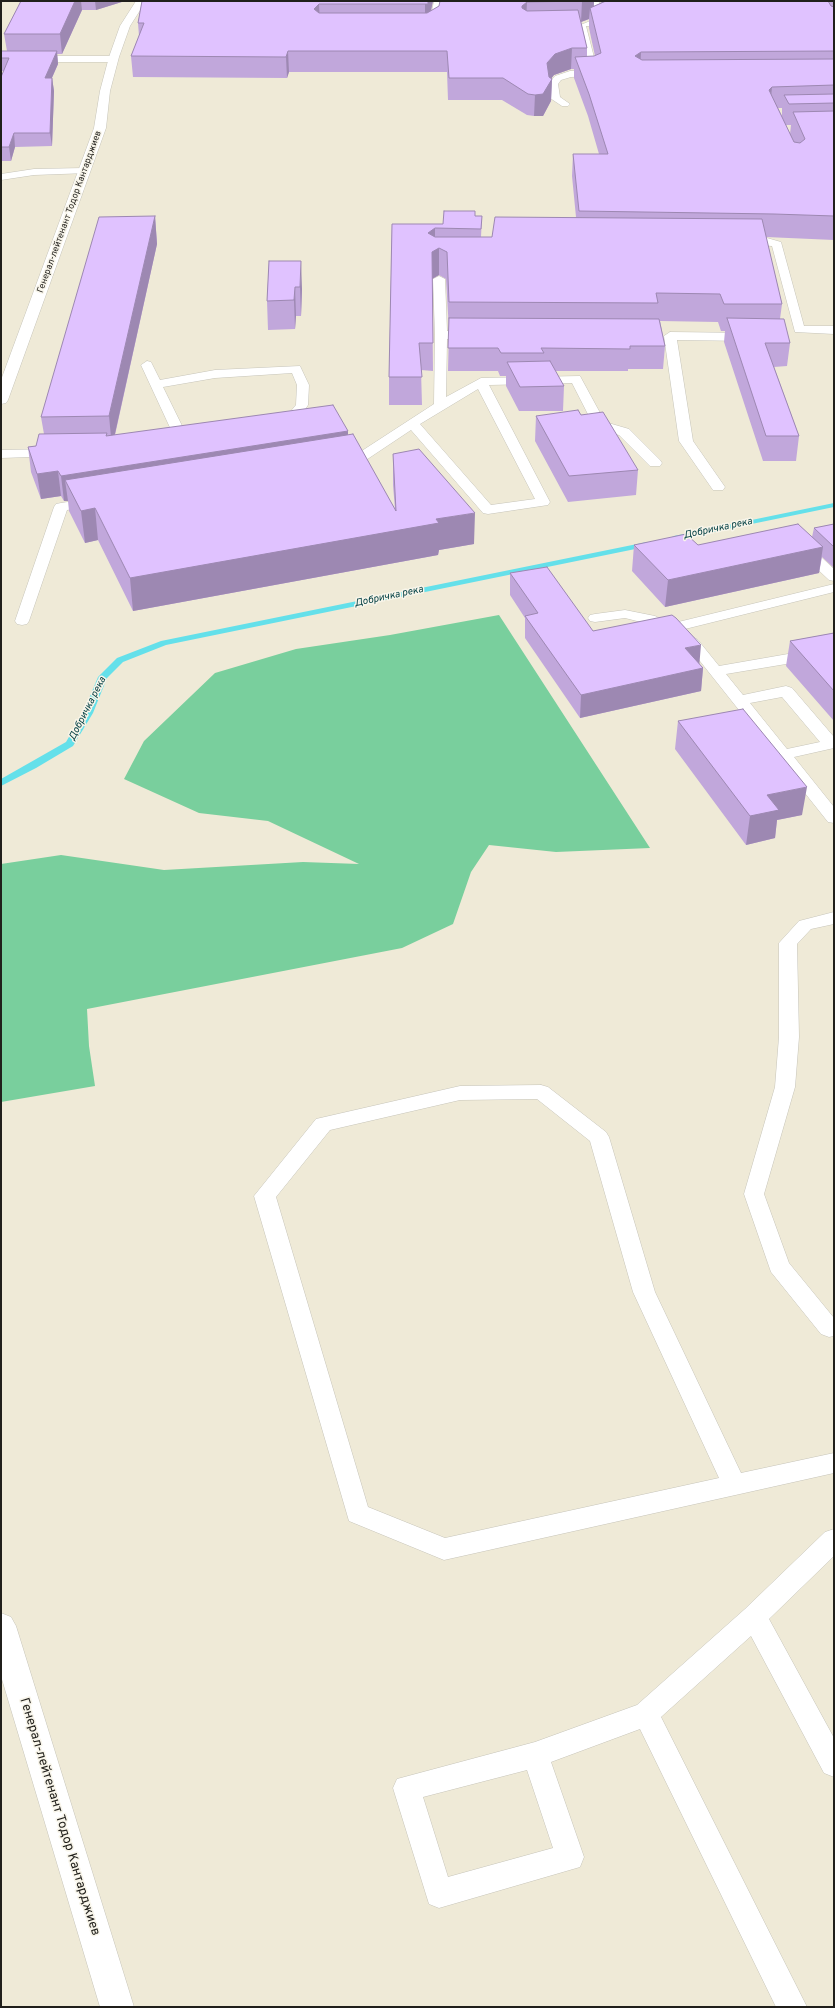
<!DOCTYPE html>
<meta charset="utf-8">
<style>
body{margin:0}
#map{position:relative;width:835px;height:2008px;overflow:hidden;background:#f8f5ea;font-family:Overpass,sans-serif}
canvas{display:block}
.frame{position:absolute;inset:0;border:2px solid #201f1b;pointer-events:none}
</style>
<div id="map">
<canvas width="835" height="2008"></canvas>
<div class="frame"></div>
</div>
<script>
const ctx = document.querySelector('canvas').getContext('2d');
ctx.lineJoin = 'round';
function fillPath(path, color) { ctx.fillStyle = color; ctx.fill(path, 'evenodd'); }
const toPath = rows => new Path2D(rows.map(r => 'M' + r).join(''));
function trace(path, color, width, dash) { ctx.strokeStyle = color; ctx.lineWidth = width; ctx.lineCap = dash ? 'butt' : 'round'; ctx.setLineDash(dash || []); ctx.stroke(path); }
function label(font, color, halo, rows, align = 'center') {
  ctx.font = font + ' Overpass,sans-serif'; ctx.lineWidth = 3; ctx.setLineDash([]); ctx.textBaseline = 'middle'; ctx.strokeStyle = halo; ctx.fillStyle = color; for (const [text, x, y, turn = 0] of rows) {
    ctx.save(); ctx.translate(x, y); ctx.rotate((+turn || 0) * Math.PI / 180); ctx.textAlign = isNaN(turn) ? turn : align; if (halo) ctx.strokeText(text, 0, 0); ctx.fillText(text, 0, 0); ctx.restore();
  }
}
fillPath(toPath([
 [1,1,834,1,834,2007,1,2007]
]), '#efead7');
fillPath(toPath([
 [499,615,650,848,556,852,489,845,471,872,453,924,402,948,87,1009,89,1046,95,1086,1,1102,1,864,61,855,164,870,303,862,359,864,268,821,199,813,124,779,144,741,215,673,296,649,390,635]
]), '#79cf9d');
fillPath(toPath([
 [834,503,834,507,674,540,670,538,674,536,834,503],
 [647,542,650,542,650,546,166,645,123,662,107,678,93,713,73,746,36,768,1,786,1,779,66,742,83,713,98,677,117,658,161,641,647,542]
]), '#64e0ea');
const service = toPath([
 [434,1,442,1,437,26,430,31,424,31,424,27,429,25,434,1],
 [591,1,599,1,604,20,592,26,586,26,598,73,593,76,571,77,561,80,558,84,560,97,570,104,568,106,562,106,550,98,548,84,555,76,570,71,588,70,578,26,595,19,591,1],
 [1,56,113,56,118,59,113,62,1,62,1,56],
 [84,168,89,171,88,173,34,175,1,180,1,174,34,169,84,168],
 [742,238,767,238,781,242,804,326,834,326,834,334,795,332,772,246,738,243,737,241,742,238],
 [439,276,445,279,447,331,457,332,459,335,457,338,447,339,446,397,481,378,580,376,605,422,629,429,660,460,662,463,660,466,650,466,619,435,595,428,572,383,489,385,550,502,548,505,488,514,483,513,411,430,363,462,341,466,336,465,334,462,336,459,354,456,434,404,435,335,433,279,439,276],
 [478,389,535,499,491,505,420,424,478,389],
 [670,332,749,333,755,337,749,341,677,340,693,441,725,487,723,490,713,490,679,441,664,336,670,332],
 [147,361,151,362,160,380,215,370,300,366,309,385,308,405,296,423,277,429,271,425,272,422,286,417,296,405,297,385,292,373,215,378,163,387,191,444,189,447,179,447,141,365,147,361],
 [54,449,59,450,61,453,59,456,1,458,1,450,54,449],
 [93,498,98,499,100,502,98,505,67,510,29,621,27,624,22,625,17,624,15,621,54,507,56,504,61,503,93,498],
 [802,543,807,544,834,569,834,581,829,580,797,550,795,547,797,544,802,543],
 [834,584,834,592,681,630,698,640,719,666,834,646,834,656,726,674,743,695,786,686,792,688,834,737,834,748,794,757,834,807,834,823,828,822,688,646,645,623,625,618,595,622,590,621,588,618,590,615,595,614,625,610,655,616,670,624,834,584],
 [782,697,820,742,787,749,750,703,782,697],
 [834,912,834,924,811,929,797,944,799,1037,795,1087,764,1194,789,1263,834,1318,834,1336,829,1337,821,1334,771,1272,744,1194,775,1087,779,1037,779,943,799,921,834,912],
 [541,1085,548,1087,606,1132,609,1137,655,1292,741,1473,834,1453,834,1473,444,1560,349,1521,254,1196,316,1119,460,1086,541,1085],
 [537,1099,590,1141,633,1292,719,1478,445,1538,368,1507,276,1197,330,1130,460,1100,537,1099],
 [834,1529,834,1556,769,1619,834,1738,834,1777,824,1773,751,1636,661,1717,807,2007,776,2007,640,1729,551,1762,584,1857,580,1867,439,1908,429,1904,393,1788,397,1779,535,1742,637,1705,745,1609,825,1532,834,1529],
 [527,1770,553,1848,448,1877,423,1797,527,1770]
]);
const minor = toPath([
 [136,1,146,1,130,26,119,57,110,91,106,128,8,400,6,403,1,404,1,380,94,128,100,91,109,57,120,26,136,1],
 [1,1613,11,1617,16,1626,134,2007,100,2007,1,1676,1,1613]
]);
trace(service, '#c7c5ba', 1);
trace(minor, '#c7c5ba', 1);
fillPath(service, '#fff');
fillPath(minor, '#fff');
fillPath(toPath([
 [21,1,125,1,96,10,82,10,62,54,57,54,58,64,52,78,54,91,52,146,15,147,11,161,1,161,1,77,4,71,1,71,1,51,7,51,4,34],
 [142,1,433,1,431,11,439,6,440,1,594,1,594,6,601,3,600,1,828,1,829,2,829,1,834,1,834,240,766,237,782,304,780,319,790,343,787,366,774,367,799,436,796,461,763,461,724,342,725,331,721,331,718,322,660,321,665,346,663,369,628,369,628,371,555,371,564,386,563,411,519,411,506,386,506,376,500,376,498,371,448,371,449,330,446,279,439,275,432,279,433,371,421,370,422,405,389,405,389,377,392,224,443,224,475,216,482,216,481,237,492,237,576,217,572,176,573,154,599,154,588,116,574,78,574,69,571,69,554,75,551,78,552,79,551,101,543,116,534,116,527,115,502,100,448,100,447,72,289,72,287,78,133,77,131,56,139,36,138,23],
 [589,19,589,28,595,56,587,57,587,48,581,22],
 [778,108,782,108,782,116],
 [786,125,791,125,790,134],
 [155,216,157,244,115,435,348,431,348,435,395,509,393,485,393,454,474,544,439,550,438,555,133,611,98,540,85,543,69,511,68,501,64,501,61,496,41,499,31,472,28,447,36,446,44,434,41,417],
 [269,261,302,289,301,316,296,316,295,329,268,330,267,301],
 [581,415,638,470,636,495,568,502,535,441,536,416],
 [834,524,834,568,822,557,819,573,665,607,632,571,634,545,698,545,812,537,814,528],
 [510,573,593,631,699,664,703,668,701,691,580,718,525,638,525,618,510,595],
 [834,633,834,721,786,666,790,641],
 [678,721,802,815,777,820,775,838,746,845,675,749]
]), '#c1a7db');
fillPath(toPath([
 [75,1,81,1,82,10,62,54,60,34],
 [95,1,125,1,96,10],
 [428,1,433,1,428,24,425,24,425,4],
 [582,1,594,1,593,18,590,8,589,19,581,22],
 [527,2,526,22,521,26,522,6],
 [319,4,320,24,314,9],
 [572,48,571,69,554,75,547,84,547,63,555,54],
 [57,51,58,64,46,91,45,78],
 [288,51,289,72,287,78,286,57],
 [641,52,640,72,635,56],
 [52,78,54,91,52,146,50,133],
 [552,79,551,101,543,116,534,116,535,95],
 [772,87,770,108,769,90],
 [14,133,15,147,11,161,9,147],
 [155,216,157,244,112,447,109,416],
 [435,228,435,250,439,248,439,275,432,279,428,233],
 [301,261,302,289,301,316,300,287],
 [295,287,296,316,295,329,294,300],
 [348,431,348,455,65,480,68,501,64,501,61,476],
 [58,471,61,496,41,499,37,474],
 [95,508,98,540,85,543,81,511],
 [475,513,474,544,439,550,438,555,133,611,130,578,436,519],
 [823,547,819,573,665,607,668,580],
 [701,645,699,668,685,648],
 [703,668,701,691,580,718,581,695],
 [807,787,802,815,777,820,775,838,746,845,750,816,767,795]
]), '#9d88b2');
const building = toPath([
 [21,1,75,1,60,34,4,34,21,1],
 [142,1,428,1,428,4,319,4,314,9,319,13,427,13,439,6,440,1,583,1,527,2,522,6,522,8,527,11,578,10,587,48,572,48,555,54,547,63,549,77,552,79,543,94,535,95,528,94,503,78,449,78,447,51,288,51,286,57,131,56,144,23,138,23,142,1],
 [606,1,828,1,831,6,834,7,834,51,641,52,635,56,642,60,834,59,834,85,772,87,769,90,794,142,800,143,805,139,793,112,834,111,834,216,774,214,579,211,573,154,608,154,589,94,575,57,594,56,601,53,590,8,606,1],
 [1,51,57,51,45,78,52,78,50,133,14,133,9,147,1,147,1,77,9,58,1,58,1,51],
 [834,94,834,103,789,104,784,95,834,94],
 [444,211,475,211,475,216,482,216,481,229,435,228,428,233,435,237,492,237,495,217,762,219,782,304,724,304,720,294,656,293,658,303,449,302,447,252,439,248,432,252,433,343,419,343,422,377,389,377,392,224,443,224,444,211],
 [155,216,109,416,41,417,99,217,155,216],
 [269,261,301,261,300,287,295,287,294,300,267,301,269,261],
 [449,318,659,319,665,346,630,346,630,349,541,348,544,353,501,353,498,348,448,348,449,318],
 [727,318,784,319,790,343,765,343,799,436,766,436,727,318],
 [550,361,564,386,520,387,507,362,550,361],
 [333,405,348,431,61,476,58,471,37,474,28,447,36,446,39,434,107,433,106,436,333,405],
 [578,410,581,415,603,412,638,470,569,476,536,416,578,410],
 [353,434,396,511,393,454,419,449,475,513,436,519,439,523,130,578,95,508,81,511,65,480,353,434],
 [798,524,823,547,668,580,634,545,686,534,698,545,798,524],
 [834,524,834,547,814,528,834,524],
 [547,567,593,631,672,615,676,618,701,645,685,648,703,668,581,695,525,616,538,613,510,573,547,567],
 [834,633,834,691,790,641,834,633],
 [743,709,807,787,767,795,779,810,750,816,678,721,743,709]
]);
fillPath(building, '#e0c2ff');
trace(building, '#9d88b2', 1);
label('9px', '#201f1b', '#f8f5ea', [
 ["Генерал-лейтенант Тодор Кантарджиев",70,212,-70]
]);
label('italic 10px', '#034044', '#f8f5ea', [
 ["Добричка река",718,529,-12],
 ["Добричка река",389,597,-12],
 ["Добричка река",88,709,-63]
]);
label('13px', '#201f1b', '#f8f5ea', [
 ["Генерал-лейтенант Тодор Кантарджиев",59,1817,73]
]);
</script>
